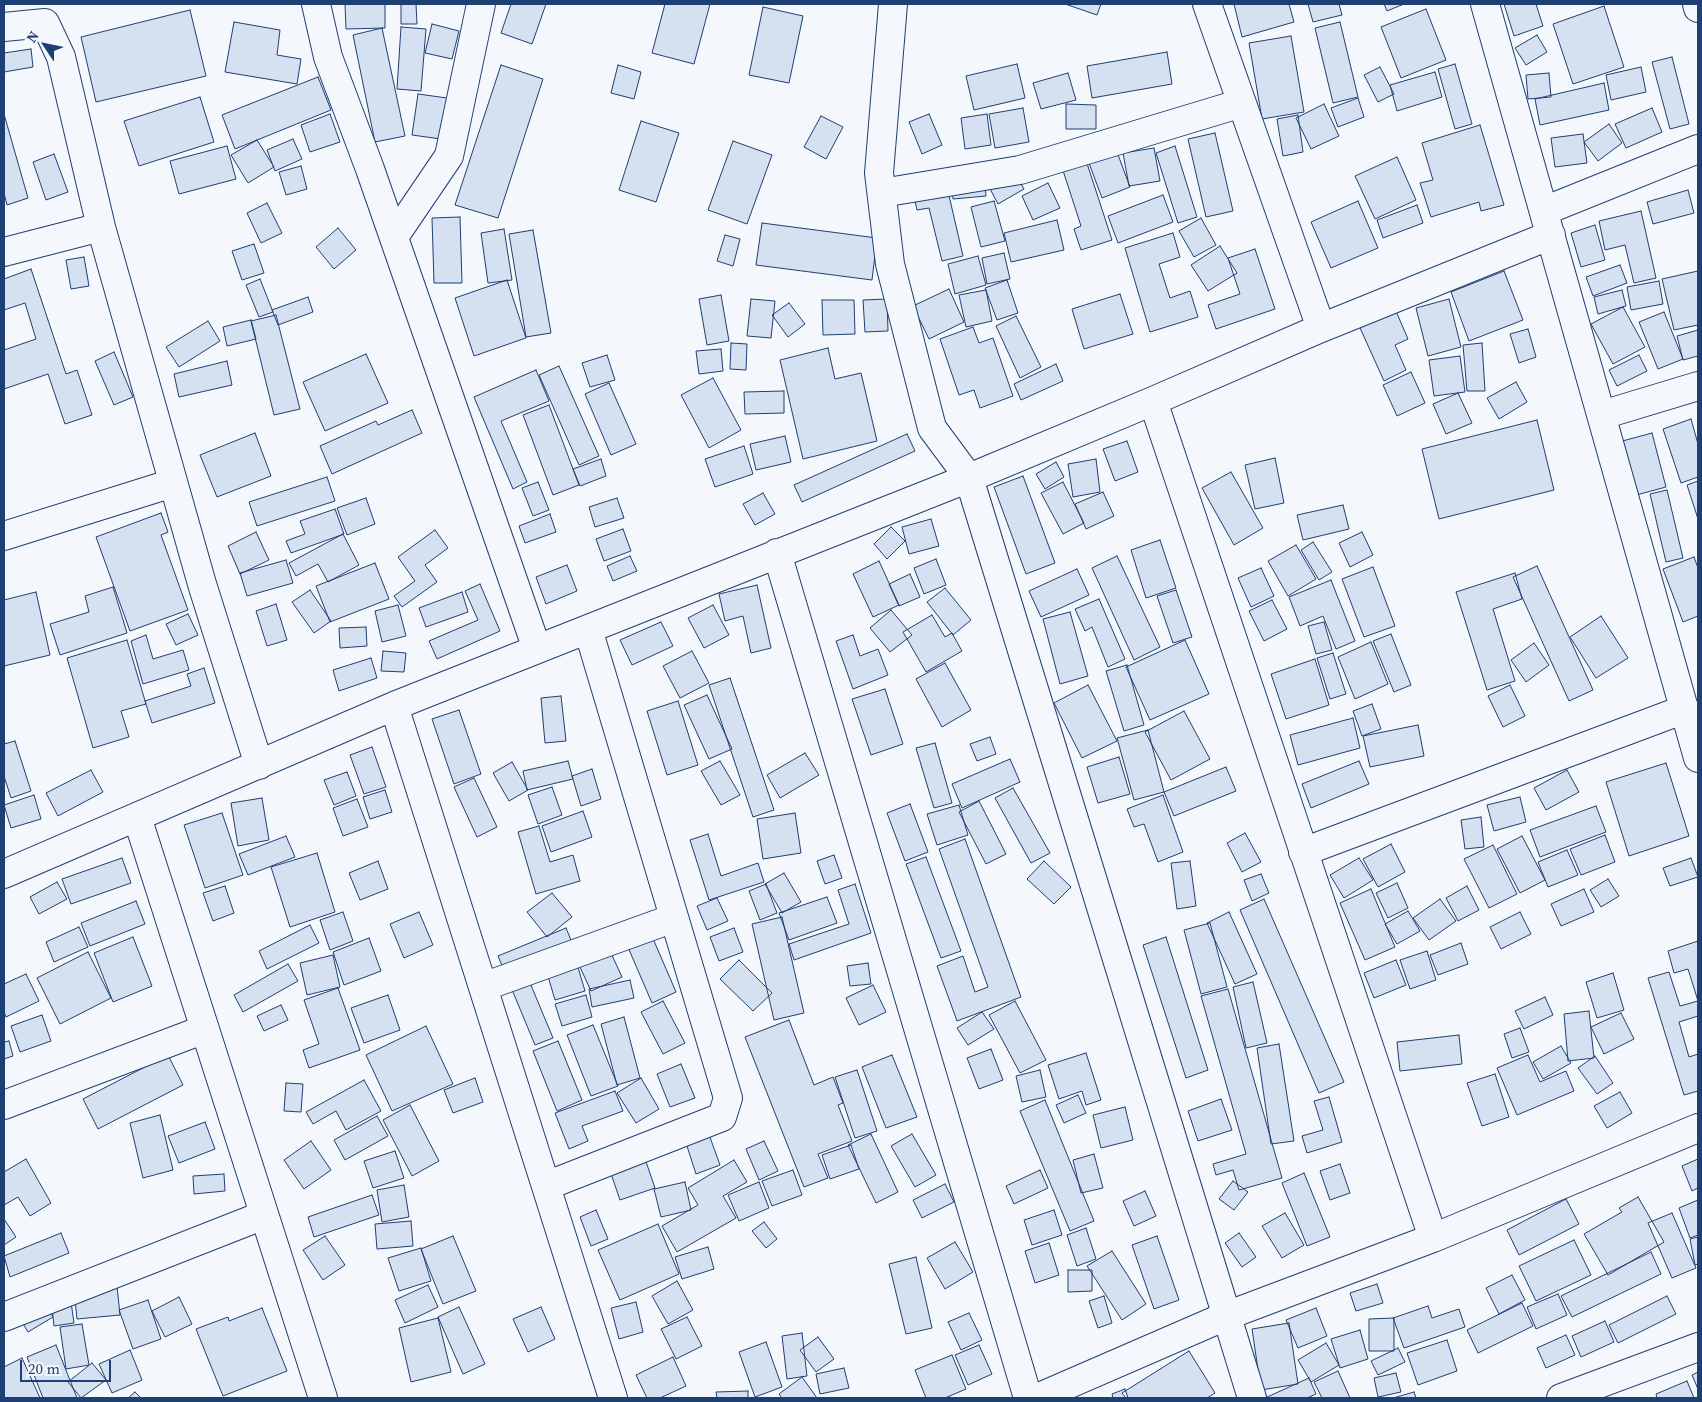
<!DOCTYPE html>
<style>
body{margin:0}
#map{position:relative;width:1702px;height:1402px;overflow:hidden;background:#f4f7fb;font-family:"Source Serif 4",serif}
canvas{display:block}
.frame{position:absolute;inset:0;border:5px solid #1d3f73;pointer-events:none}
.north{position:absolute;left:20px;top:20px;width:50px;height:50px;-webkit-text-stroke:4px #f4f7fb;paint-order:stroke;rotate:304deg;font-size:14px;font-weight:700;line-height:20px;text-align:center;color:#1d3f73}
.north::after{content:'';display:block;margin:auto;width:18px;height:22px;background:#1d3f73;clip-path:polygon(50% 0,100% 100%,50% 72%,0 100%)}
.scale{position:absolute;left:20px;top:1360px;width:91px;height:22px;box-sizing:border-box;border:2px solid #1d3f73;border-top:0;padding-left:6px;font-size:15px;line-height:18px;white-space:nowrap;color:#1d3f73;-webkit-text-stroke:4px #f4f7fb;paint-order:stroke}
</style>
<div id="map">
<canvas width="1702" height="1402"></canvas>
<div class="frame"></div>
<div class="north">N</div>
<div class="scale">20 m</div>
</div>
<script>
const ctx = document.querySelector('canvas').getContext('2d');
ctx.lineJoin = 'round';
function fillPath(path, color) { ctx.fillStyle = color; ctx.fill(path, 'evenodd'); }
const toPath = rows => new Path2D(rows.map(r => 'M' + r).join(''));
function trace(path, color, width, dash) { ctx.strokeStyle = color; ctx.lineWidth = width; ctx.lineCap = dash ? 'butt' : 'round'; ctx.setLineDash(dash || []); ctx.stroke(path); }
const building = toPath([
 [345,4,385,4,385,28,346,29,345,4],
 [401,4,416,4,417,24,401,24,401,4],
 [511,4,546,4,532,44,501,33,511,4],
 [665,4,710,4,694,64,652,53,665,4],
 [1065,4,1101,4,1097,15,1065,4],
 [1234,4,1289,4,1294,22,1242,37,1234,4],
 [1308,4,1339,4,1342,15,1313,22,1308,4],
 [1384,4,1404,4,1387,11,1384,4],
 [1504,4,1536,4,1543,26,1514,36,1504,4],
 [1604,6,1624,67,1573,84,1553,24,1604,6],
 [763,7,803,16,789,83,749,75,763,7],
 [1426,9,1446,60,1401,78,1381,27,1426,9],
 [190,10,206,76,96,102,81,37,190,10],
 [234,22,280,30,277,55,301,59,297,84,225,72,234,22],
 [1340,22,1358,97,1333,103,1315,28,1340,22],
 [432,24,459,31,452,59,425,53,432,24],
 [401,27,426,29,421,91,397,89,401,27],
 [382,28,405,136,375,142,353,35,382,28],
 [1537,35,1547,52,1526,65,1515,48,1537,35],
 [1291,36,1304,112,1262,119,1249,43,1291,36],
 [31,49,33,67,4,72,4,53,31,49],
 [1167,52,1172,84,1092,98,1087,66,1167,52],
 [1672,57,1689,124,1670,129,1652,62,1672,57],
 [1017,64,1025,98,974,110,966,76,1017,64],
 [1455,64,1472,124,1455,129,1438,69,1455,64],
 [501,65,543,79,498,218,455,205,501,65],
 [618,65,641,72,634,99,611,93,618,65],
 [1380,67,1394,94,1378,102,1364,75,1380,67],
 [1641,67,1646,92,1611,100,1606,75,1641,67],
 [1435,72,1442,97,1397,111,1390,85,1435,72],
 [1068,73,1076,100,1041,109,1033,83,1068,73],
 [1549,73,1551,97,1528,99,1526,75,1549,73],
 [318,77,331,110,235,149,222,115,318,77],
 [1604,83,1609,110,1540,125,1535,99,1604,83],
 [418,94,447,98,441,139,412,135,418,94],
 [200,97,214,142,139,166,124,121,200,97],
 [1358,98,1364,117,1338,127,1331,108,1358,98],
 [1066,104,1096,105,1096,129,1066,129,1066,104],
 [1324,104,1339,136,1311,149,1296,118,1324,104],
 [1023,108,1029,142,995,148,989,114,1023,108],
 [1652,108,1662,132,1626,148,1615,124,1652,108],
 [4,114,28,198,7,205,4,193,4,114],
 [330,114,340,142,310,152,301,125,330,114],
 [929,114,942,145,922,154,909,122,929,114],
 [987,114,991,145,965,149,961,118,987,114],
 [1298,115,1303,152,1283,156,1277,119,1298,115],
 [821,116,843,127,826,159,804,147,821,116],
 [641,121,679,133,656,202,619,190,641,121],
 [1609,124,1622,143,1598,161,1584,142,1609,124],
 [1480,125,1504,205,1481,211,1479,202,1431,217,1420,183,1433,180,1422,143,1480,125],
 [1215,133,1233,211,1206,217,1188,139,1215,133],
 [1583,134,1587,163,1555,167,1551,138,1583,134],
 [293,139,302,159,275,171,267,150,293,139],
 [257,140,274,167,248,183,231,155,257,140],
 [733,141,772,155,747,224,708,210,733,141],
 [227,146,236,179,179,194,170,161,227,146],
 [1175,146,1197,217,1178,223,1156,153,1175,146],
 [1082,148,1112,240,1081,250,1074,229,1081,226,1058,155,1082,148],
 [1154,148,1160,181,1129,186,1123,153,1154,148],
 [1117,152,1130,187,1102,198,1089,163,1117,152],
 [54,154,68,192,46,200,33,162,54,154],
 [1397,157,1416,200,1375,219,1355,176,1397,157],
 [301,166,307,189,286,195,279,172,301,166],
 [1014,171,1024,189,998,204,988,185,1014,171],
 [984,173,986,196,953,199,951,176,984,173],
 [944,174,963,256,942,261,929,208,917,210,911,183,944,174],
 [1048,183,1060,208,1033,220,1022,196,1048,183],
 [1688,190,1694,213,1653,224,1647,202,1688,190],
 [1163,195,1173,222,1118,243,1108,216,1163,195],
 [994,201,1005,241,981,247,971,207,994,201],
 [1358,201,1378,248,1331,268,1311,222,1358,201],
 [267,203,282,233,261,243,247,213,267,203],
 [1417,205,1423,223,1383,238,1377,220,1417,205],
 [1641,211,1656,278,1634,283,1625,245,1605,250,1599,221,1641,211],
 [460,217,462,283,434,283,432,218,460,217],
 [1201,218,1216,245,1194,257,1179,231,1201,218],
 [1057,220,1064,250,1011,262,1004,233,1057,220],
 [762,223,877,238,872,280,756,265,762,223],
 [1595,225,1605,260,1581,267,1571,233,1595,225],
 [338,228,356,250,334,269,316,247,338,228],
 [504,229,512,280,488,283,481,233,504,229],
 [533,230,551,333,526,337,509,234,533,230],
 [1173,233,1180,257,1159,264,1170,298,1190,291,1198,317,1150,332,1125,248,1173,233],
 [725,235,740,239,733,266,717,261,725,235],
 [254,244,264,273,242,280,232,251,254,244],
 [1220,246,1237,273,1208,291,1191,265,1220,246],
 [1255,249,1275,309,1216,329,1208,305,1240,294,1228,258,1255,249],
 [1004,253,1010,279,987,284,982,258,1004,253],
 [978,256,986,285,955,294,948,264,978,256],
 [84,257,89,286,71,289,66,260,84,257],
 [1620,265,1627,283,1593,296,1586,277,1620,265],
 [31,269,66,374,77,370,92,415,65,424,48,374,4,389,4,350,36,339,25,303,4,310,4,279,31,269],
 [1504,271,1523,320,1469,341,1451,292,1504,271],
 [1698,271,1698,325,1674,330,1662,279,1698,271],
 [260,279,273,312,259,317,246,285,260,279],
 [507,280,526,338,474,356,455,298,507,280],
 [1007,280,1018,313,997,320,985,288,1007,280],
 [1659,281,1663,304,1631,310,1627,287,1659,281],
 [949,289,964,322,929,339,913,306,949,289],
 [986,290,992,321,966,327,959,295,986,290],
 [1622,290,1626,306,1598,314,1594,297,1622,290],
 [1120,294,1133,334,1084,349,1072,309,1120,294],
 [721,295,729,341,707,345,699,299,721,295],
 [308,297,313,312,278,325,272,310,308,297],
 [751,299,775,301,771,338,747,336,751,299],
 [887,299,888,331,865,332,863,300,887,299],
 [1449,299,1461,347,1428,356,1416,308,1449,299],
 [822,300,854,300,855,334,823,335,822,300],
 [1392,302,1408,339,1395,345,1406,370,1384,381,1356,319,1392,302],
 [789,303,805,324,788,337,772,315,789,303],
 [1623,307,1645,347,1613,364,1591,324,1623,307],
 [1664,312,1683,359,1658,369,1639,322,1664,312],
 [276,315,300,409,274,415,251,321,276,315],
 [1016,316,1041,367,1020,378,996,326,1016,316],
 [251,320,256,339,227,346,223,327,251,320],
 [208,321,220,341,179,367,166,347,208,321],
 [973,327,979,343,993,338,1013,396,980,408,974,390,959,395,940,339,973,327],
 [1528,329,1536,357,1519,363,1510,334,1528,329],
 [1698,330,1698,356,1683,360,1677,336,1698,330],
 [731,343,747,344,746,370,730,369,731,343],
 [1482,343,1485,391,1467,391,1463,345,1482,343],
 [828,348,835,379,861,373,877,441,803,459,780,360,828,348],
 [721,349,723,371,699,374,696,351,721,349],
 [114,352,133,397,114,405,95,361,114,352],
 [366,354,388,403,325,431,303,382,366,354],
 [607,355,615,380,590,387,582,363,607,355],
 [1639,355,1647,371,1617,386,1609,370,1639,355],
 [1460,356,1465,392,1434,396,1429,360,1460,356],
 [227,361,232,385,179,397,174,374,227,361],
 [1056,364,1063,381,1021,400,1014,384,1056,364],
 [559,366,599,456,579,465,539,375,559,366],
 [536,370,549,401,501,421,527,482,513,489,474,397,536,370],
 [1411,372,1425,403,1397,416,1383,385,1411,372],
 [713,378,741,430,709,448,681,395,713,378],
 [1516,382,1527,402,1499,419,1487,398,1516,382],
 [609,383,636,444,611,455,585,394,609,383],
 [784,391,784,413,745,414,744,392,784,391],
 [1458,393,1472,423,1446,434,1433,404,1458,393],
 [549,405,579,485,553,495,523,415,549,405],
 [412,410,422,433,332,474,320,446,376,421,378,425,412,410],
 [1691,419,1698,444,1698,477,1681,483,1663,429,1691,419],
 [1537,420,1554,490,1439,519,1422,449,1537,420],
 [255,433,271,476,217,497,200,455,255,433],
 [1652,433,1666,487,1629,497,1615,443,1652,433],
 [907,434,915,451,802,502,794,485,907,434],
 [785,436,791,462,756,470,750,444,785,436],
 [1127,441,1138,472,1115,481,1103,449,1127,441],
 [744,446,753,474,715,487,705,459,744,446],
 [1275,458,1284,503,1255,509,1245,465,1275,458],
 [601,459,606,476,580,486,573,469,601,459],
 [1096,459,1100,492,1073,497,1068,464,1096,459],
 [1056,462,1064,477,1045,489,1036,474,1056,462],
 [1231,472,1263,528,1234,545,1202,488,1231,472],
 [1023,476,1055,563,1026,574,994,487,1023,476],
 [327,477,335,501,257,526,249,502,327,477],
 [1698,481,1698,519,1687,485,1698,481],
 [538,482,549,510,533,516,522,488,538,482],
 [1063,482,1084,523,1063,534,1041,493,1063,482],
 [1667,490,1683,558,1666,562,1650,494,1667,490],
 [1103,492,1114,516,1086,529,1075,504,1103,492],
 [763,493,775,514,755,525,743,504,763,493],
 [366,498,375,524,347,535,337,508,366,498],
 [617,498,624,518,595,527,589,507,617,498],
 [1343,505,1349,529,1303,540,1297,515,1343,505],
 [335,509,344,534,291,553,286,541,305,534,300,521,335,509],
 [161,513,168,532,161,535,188,610,130,631,96,537,161,513],
 [550,514,556,532,525,543,519,526,550,514],
 [931,519,939,546,909,554,902,527,931,519],
 [891,527,905,541,887,559,874,544,891,527],
 [623,529,631,551,604,561,596,539,623,529],
 [435,530,448,548,425,565,437,582,402,607,394,596,415,581,398,557,435,530],
 [256,532,269,560,240,574,228,546,256,532],
 [1362,532,1373,555,1350,567,1339,543,1362,532],
 [343,534,359,565,328,582,318,564,296,576,289,563,343,534],
 [1160,540,1176,588,1146,598,1131,550,1160,540],
 [1313,542,1332,572,1319,580,1301,550,1313,542],
 [1296,545,1316,579,1288,596,1268,561,1296,545],
 [630,556,637,571,613,581,607,566,630,556],
 [1117,556,1160,647,1134,660,1092,568,1117,556],
 [1694,557,1698,568,1698,616,1683,622,1663,569,1694,557],
 [936,559,946,585,924,594,914,568,936,559],
 [286,560,293,583,247,596,240,573,286,560],
 [879,561,899,605,873,617,853,574,879,561],
 [375,563,389,599,330,622,316,586,375,563],
 [567,565,577,591,546,604,536,577,567,565],
 [1537,566,1593,690,1569,701,1513,577,1537,566],
 [1373,567,1395,626,1364,637,1342,579,1373,567],
 [1261,568,1274,596,1251,607,1238,578,1261,568],
 [1077,569,1089,595,1041,617,1029,591,1077,569],
 [1515,573,1522,599,1493,609,1515,681,1487,690,1456,592,1515,573],
 [910,574,920,597,899,606,889,584,910,574],
 [1331,580,1355,641,1336,649,1323,616,1300,626,1289,597,1331,580],
 [480,584,500,631,437,659,429,641,478,620,465,591,480,584],
 [757,585,771,648,751,653,743,616,725,621,719,594,757,585],
 [113,587,127,633,60,655,50,624,89,612,85,596,113,587],
 [945,588,971,620,953,635,927,602,945,588],
 [310,590,331,621,314,633,292,602,310,590],
 [1176,590,1192,637,1173,643,1157,596,1176,590],
 [36,592,50,655,4,666,4,600,36,592],
 [462,592,468,612,426,627,419,608,462,592],
 [1099,599,1125,659,1108,667,1092,627,1085,631,1075,609,1099,599],
 [1272,600,1287,629,1264,641,1249,611,1272,600],
 [276,604,287,640,267,646,256,611,276,604],
 [398,605,406,636,382,642,375,611,398,605],
 [713,605,729,635,704,648,688,618,713,605],
 [891,610,912,635,890,652,870,628,891,610],
 [1070,612,1088,676,1060,684,1043,619,1070,612],
 [188,614,198,635,176,645,166,624,188,614],
 [932,615,945,637,952,633,962,651,926,672,903,632,932,615],
 [1601,616,1628,658,1596,678,1570,637,1601,616],
 [661,622,673,646,632,665,620,640,661,622],
 [1324,622,1332,650,1316,654,1308,626,1324,622],
 [366,627,367,646,340,648,339,628,366,627],
 [1391,634,1411,685,1394,692,1373,641,1391,634],
 [146,635,153,659,183,650,189,670,143,684,131,641,146,635],
 [853,635,860,656,878,649,888,675,853,689,836,641,853,635],
 [127,640,146,704,121,711,129,737,93,748,67,658,127,640],
 [1185,640,1209,694,1150,720,1126,667,1185,640],
 [1371,642,1388,684,1355,699,1338,657,1371,642],
 [1534,643,1549,665,1526,682,1511,660,1534,643],
 [383,651,406,653,404,672,381,671,383,651],
 [692,651,709,683,680,698,663,666,692,651],
 [1333,653,1346,694,1330,699,1317,658,1333,653],
 [371,658,377,678,339,691,333,670,371,658],
 [1315,659,1329,705,1286,719,1271,674,1315,659],
 [945,663,971,710,942,727,916,679,945,663],
 [1127,665,1144,725,1124,731,1106,671,1127,665],
 [204,668,215,703,152,723,145,701,191,686,187,674,204,668],
 [730,678,774,810,753,817,709,685,730,678],
 [1088,685,1117,741,1082,758,1054,703,1088,685],
 [1510,685,1525,716,1503,727,1488,696,1510,685],
 [885,689,903,744,871,755,852,699,885,689],
 [707,695,732,749,709,759,684,705,707,695],
 [561,696,566,741,545,743,541,698,561,696],
 [678,701,698,765,667,775,647,711,678,701],
 [1372,704,1381,729,1362,736,1353,711,1372,704],
 [459,710,481,774,454,784,432,719,459,710],
 [1184,711,1210,759,1171,780,1145,732,1184,711],
 [1353,718,1360,748,1298,765,1290,735,1353,718],
 [1418,725,1424,756,1370,767,1363,736,1418,725],
 [1148,730,1164,792,1134,800,1117,738,1148,730],
 [990,737,996,754,977,761,970,744,990,737],
 [15,741,31,791,11,798,4,776,4,744,15,741],
 [935,743,952,803,934,808,916,748,935,743],
 [372,747,386,787,364,794,350,755,372,747],
 [805,753,819,775,780,798,767,775,805,753],
 [1119,757,1130,794,1098,803,1087,767,1119,757],
 [1010,759,1020,782,962,808,952,784,1010,759],
 [568,761,573,779,527,790,523,771,568,761],
 [720,761,740,795,721,805,701,771,720,761],
 [1359,761,1369,784,1311,808,1302,784,1359,761],
 [512,762,528,790,509,801,493,773,512,762],
 [1666,763,1689,836,1629,856,1606,782,1666,763],
 [1226,767,1236,791,1174,816,1164,792,1226,767],
 [592,769,601,799,581,806,572,776,592,769],
 [91,770,103,792,58,816,46,793,91,770],
 [1567,770,1579,792,1546,810,1534,788,1567,770],
 [347,772,356,796,334,805,324,780,347,772],
 [474,778,497,827,477,837,454,787,474,778],
 [552,787,562,815,538,824,528,795,552,787],
 [1013,788,1050,853,1031,863,995,798,1013,788],
 [385,790,392,812,370,819,363,797,385,790],
 [34,795,41,819,11,828,4,805,34,795],
 [1163,795,1183,852,1158,862,1144,824,1134,827,1127,809,1163,795],
 [1520,797,1526,822,1494,831,1487,805,1520,797],
 [262,798,269,840,238,846,231,803,262,798],
 [357,799,368,827,343,836,333,808,357,799],
 [979,801,1006,854,986,864,959,812,979,801],
 [910,804,928,852,905,861,887,813,910,804],
 [959,805,968,835,937,845,927,814,959,805],
 [1596,806,1606,832,1540,857,1530,830,1596,806],
 [583,811,592,837,551,852,542,826,583,811],
 [222,813,243,875,205,888,184,825,222,813],
 [795,813,801,853,763,859,757,819,795,813],
 [1481,817,1484,847,1465,849,1461,820,1481,817],
 [539,826,550,862,573,855,580,881,536,894,518,832,539,826],
 [1245,833,1261,862,1242,872,1227,843,1245,833],
 [708,834,721,876,758,863,764,882,709,900,690,840,708,834],
 [1605,835,1615,862,1581,875,1570,849,1605,835],
 [286,836,295,857,248,875,239,854,286,836],
 [1522,836,1545,880,1520,893,1497,849,1522,836],
 [965,839,1021,997,957,1021,937,966,963,956,975,992,988,987,939,849,965,839],
 [1391,844,1405,872,1378,887,1363,859,1391,844],
 [1493,845,1517,894,1489,908,1464,859,1493,845],
 [1567,850,1578,875,1548,887,1538,862,1567,850],
 [317,853,335,912,290,927,271,867,317,853],
 [834,855,842,878,825,884,817,861,834,855],
 [926,857,961,951,941,958,906,864,926,857],
 [122,858,131,883,71,904,62,879,122,858],
 [1359,858,1373,880,1344,898,1330,875,1359,858],
 [1691,858,1698,877,1670,886,1663,868,1691,858],
 [378,861,388,889,360,900,349,873,378,861],
 [1044,861,1071,887,1054,904,1027,879,1044,861],
 [1190,861,1196,906,1177,909,1171,863,1190,861],
 [784,873,801,902,782,913,765,884,784,873],
 [1261,874,1269,893,1252,901,1244,880,1261,874],
 [1608,879,1619,896,1601,907,1590,890,1608,879],
 [57,882,67,899,39,914,30,897,57,882],
 [1397,883,1408,908,1388,918,1376,893,1397,883],
 [766,884,777,913,760,920,749,891,766,884],
 [855,884,871,933,794,960,789,944,849,924,838,890,855,884],
 [225,886,234,913,213,921,203,893,225,886],
 [1467,886,1479,910,1458,921,1446,898,1467,886],
 [1371,889,1395,947,1365,960,1340,903,1371,889],
 [1584,889,1594,912,1561,926,1551,904,1584,889],
 [552,893,572,917,547,937,527,912,552,893],
 [827,897,837,923,789,940,779,913,827,897],
 [717,898,728,921,707,930,697,906,717,898],
 [1264,899,1344,1082,1319,1093,1240,910,1264,899],
 [1440,899,1456,921,1429,940,1413,918,1440,899],
 [136,901,145,924,90,946,81,923,136,901],
 [1408,911,1420,931,1397,944,1385,924,1408,911],
 [343,912,353,941,330,950,320,920,343,912],
 [419,912,433,945,404,958,390,924,419,912],
 [1229,912,1257,974,1235,984,1207,923,1229,912],
 [1520,912,1531,934,1501,949,1490,927,1520,912],
 [782,917,804,1013,774,1020,752,924,782,917],
 [1210,923,1227,987,1201,994,1184,930,1210,923],
 [310,925,319,943,267,969,259,951,310,925],
 [79,927,88,947,54,962,46,942,79,927],
 [566,928,578,957,528,978,553,1038,535,1045,498,956,566,928],
 [734,928,743,952,719,961,710,937,734,928],
 [651,934,676,992,652,1003,627,945,651,934],
 [133,937,152,986,113,1002,94,953,133,937],
 [1166,937,1208,1070,1186,1078,1143,945,1166,937],
 [369,938,381,971,344,985,333,952,369,938],
 [1698,941,1698,1016,1679,1022,1689,1057,1698,1054,1698,1091,1684,1095,1648,978,1669,972,1680,1006,1698,1001,1688,969,1674,973,1668,951,1698,941],
 [1461,943,1468,964,1438,975,1430,955,1461,943],
 [610,951,622,977,591,991,579,965,610,951],
 [1427,951,1436,980,1410,989,1400,960,1427,951],
 [88,952,111,998,60,1024,37,978,88,952],
 [333,955,340,987,307,995,300,963,333,955],
 [739,960,772,993,753,1011,720,979,739,960],
 [1396,960,1406,985,1374,998,1364,973,1396,960],
 [868,963,871,984,850,986,847,966,868,963],
 [288,964,298,981,243,1012,234,995,288,964],
 [577,964,585,991,555,1000,547,973,577,964],
 [1613,973,1624,1010,1597,1018,1586,982,1613,973],
 [26,974,39,1001,6,1017,4,1012,4,984,26,974],
 [630,980,634,998,592,1007,589,989,630,980],
 [1253,982,1267,1043,1246,1048,1233,987,1253,982],
 [873,985,886,1012,859,1025,846,998,873,985],
 [338,988,360,1050,309,1068,303,1050,319,1044,304,1000,338,988],
 [1228,989,1282,1178,1239,1190,1233,1170,1216,1175,1213,1164,1246,1154,1201,996,1228,989],
 [388,995,400,1030,364,1043,351,1008,388,995],
 [586,995,592,1017,562,1026,555,1004,586,995],
 [1545,997,1553,1015,1524,1029,1515,1011,1545,997],
 [663,1001,685,1043,663,1054,641,1012,663,1001],
 [1015,1001,1046,1060,1020,1073,989,1015,1015,1001],
 [281,1005,288,1020,264,1031,257,1016,281,1005],
 [1589,1011,1594,1058,1568,1061,1564,1014,1589,1011],
 [982,1012,994,1029,968,1045,957,1028,982,1012],
 [1621,1013,1634,1039,1604,1054,1591,1027,1621,1013],
 [42,1015,51,1041,20,1052,11,1026,42,1015],
 [624,1017,640,1078,617,1085,601,1024,624,1017],
 [789,1020,814,1085,833,1077,843,1103,838,1105,852,1141,818,1154,828,1178,804,1187,745,1037,789,1020],
 [593,1025,618,1086,591,1096,567,1035,593,1025],
 [426,1026,453,1084,392,1111,366,1055,426,1026],
 [1520,1028,1529,1052,1512,1058,1504,1034,1520,1028],
 [1459,1035,1462,1064,1400,1071,1397,1042,1459,1035],
 [9,1041,13,1056,4,1059,4,1042,9,1041],
 [558,1041,582,1100,557,1111,533,1051,558,1041],
 [1279,1044,1294,1141,1271,1144,1257,1048,1279,1044],
 [1561,1046,1571,1063,1543,1079,1533,1062,1561,1046],
 [991,1049,1003,1080,979,1089,967,1058,991,1049],
 [1086,1053,1101,1100,1086,1105,1082,1091,1059,1099,1048,1065,1086,1053],
 [168,1055,183,1085,98,1129,83,1099,168,1055],
 [892,1055,917,1117,886,1128,862,1067,892,1055],
 [1528,1055,1540,1082,1566,1071,1574,1091,1517,1115,1497,1068,1528,1055],
 [1595,1056,1613,1083,1597,1094,1578,1068,1595,1056],
 [681,1064,695,1098,670,1107,657,1074,681,1064],
 [857,1070,877,1131,855,1138,835,1077,857,1070],
 [1040,1070,1046,1097,1022,1102,1016,1076,1040,1070],
 [1495,1074,1509,1117,1482,1126,1467,1083,1495,1074],
 [475,1078,483,1102,453,1113,444,1090,475,1078],
 [641,1078,659,1109,636,1123,617,1093,641,1078],
 [364,1080,381,1111,346,1130,336,1111,313,1124,306,1112,364,1080],
 [286,1083,303,1084,301,1112,284,1111,286,1083],
 [615,1091,623,1111,582,1126,588,1141,569,1149,555,1113,615,1091],
 [1620,1092,1632,1113,1607,1128,1594,1106,1620,1092],
 [1078,1095,1086,1113,1064,1123,1056,1105,1078,1095],
 [1329,1097,1342,1142,1307,1153,1302,1136,1323,1130,1314,1101,1329,1097],
 [1221,1099,1232,1130,1198,1141,1188,1111,1221,1099],
 [1045,1100,1094,1221,1070,1231,1020,1111,1045,1100],
 [410,1105,439,1161,412,1176,383,1120,410,1105],
 [1125,1107,1133,1140,1101,1148,1093,1115,1125,1107],
 [160,1115,173,1170,143,1178,130,1123,160,1115],
 [377,1116,388,1136,345,1160,334,1140,377,1116],
 [205,1122,215,1149,179,1163,168,1136,205,1122],
 [707,1129,720,1165,696,1174,684,1137,707,1129],
 [871,1134,898,1192,876,1203,848,1145,871,1134],
 [912,1134,936,1175,915,1187,891,1146,912,1134],
 [311,1141,331,1170,304,1189,284,1160,311,1141],
 [764,1141,778,1171,759,1180,746,1149,764,1141],
 [851,1145,859,1169,830,1179,822,1155,851,1145],
 [395,1151,404,1178,373,1188,364,1161,395,1151],
 [643,1153,655,1188,620,1200,608,1165,643,1153],
 [1094,1154,1103,1188,1081,1193,1073,1160,1094,1154],
 [26,1159,51,1203,30,1216,18,1197,4,1205,4,1172,26,1159],
 [1698,1159,1698,1188,1692,1191,1682,1166,1698,1159],
 [734,1160,747,1182,723,1196,736,1218,677,1252,662,1226,698,1205,688,1188,734,1160],
 [1340,1164,1350,1193,1330,1200,1320,1171,1340,1164],
 [793,1170,802,1195,772,1206,762,1181,793,1170],
 [1040,1170,1048,1188,1014,1204,1006,1186,1040,1170],
 [1304,1173,1330,1237,1307,1246,1282,1183,1304,1173],
 [224,1174,225,1191,194,1194,193,1176,224,1174],
 [1233,1181,1248,1192,1234,1210,1219,1199,1233,1181],
 [685,1182,691,1210,661,1217,654,1189,685,1182],
 [759,1182,769,1208,739,1221,728,1195,759,1182],
 [945,1184,954,1202,922,1218,913,1200,945,1184],
 [404,1185,409,1217,382,1222,377,1190,404,1185],
 [1145,1191,1156,1216,1134,1226,1123,1201,1145,1191],
 [372,1195,379,1215,314,1237,308,1217,372,1195],
 [1638,1197,1664,1242,1608,1275,1584,1234,1622,1212,1619,1208,1638,1197],
 [1566,1199,1579,1224,1519,1255,1507,1230,1566,1199],
 [1698,1200,1698,1235,1690,1238,1679,1208,1698,1200],
 [596,1210,608,1239,591,1246,580,1217,596,1210],
 [1054,1210,1062,1235,1032,1245,1024,1220,1054,1210],
 [1285,1213,1304,1245,1282,1258,1262,1226,1285,1213],
 [1672,1213,1696,1268,1672,1278,1648,1223,1672,1213],
 [4,1219,16,1237,4,1245,4,1219],
 [411,1221,413,1246,377,1249,375,1224,411,1221],
 [764,1222,777,1239,766,1248,752,1231,764,1222],
 [658,1224,679,1274,620,1300,598,1250,658,1224],
 [1086,1228,1096,1259,1077,1266,1067,1235,1086,1228],
 [61,1233,69,1253,10,1277,4,1256,61,1233],
 [1239,1233,1256,1257,1242,1267,1225,1243,1239,1233],
 [325,1236,345,1265,323,1280,303,1250,325,1236],
 [453,1236,476,1291,443,1304,421,1249,453,1236],
 [1157,1236,1179,1300,1154,1309,1132,1245,1157,1236],
 [1698,1237,1698,1264,1695,1265,1690,1239,1698,1237],
 [1574,1240,1591,1275,1536,1301,1519,1266,1574,1240],
 [955,1242,973,1272,945,1289,927,1258,955,1242],
 [1049,1243,1059,1275,1035,1283,1025,1251,1049,1243],
 [708,1247,714,1269,682,1279,675,1257,708,1247],
 [421,1248,431,1281,399,1291,388,1258,421,1248],
 [1112,1251,1146,1304,1122,1320,1087,1266,1112,1251],
 [1651,1252,1661,1274,1572,1317,1561,1296,1651,1252],
 [916,1257,932,1328,906,1334,889,1264,916,1257],
 [1068,1270,1092,1270,1092,1291,1068,1292,1068,1270],
 [1512,1275,1525,1300,1499,1314,1486,1288,1512,1275],
 [677,1281,693,1310,668,1324,652,1296,677,1281],
 [1377,1284,1383,1303,1356,1311,1350,1293,1377,1284],
 [428,1285,438,1307,405,1323,395,1300,428,1285],
 [117,1286,120,1315,77,1319,74,1290,117,1286],
 [1558,1294,1567,1315,1536,1329,1527,1307,1558,1294],
 [70,1295,74,1323,54,1326,51,1298,70,1295],
 [1104,1296,1112,1323,1098,1328,1089,1301,1104,1296],
 [1667,1296,1676,1314,1618,1343,1609,1325,1667,1296],
 [41,1297,53,1317,28,1332,16,1312,41,1297],
 [179,1297,192,1324,165,1337,152,1311,179,1297],
 [148,1300,161,1339,133,1349,119,1310,148,1300],
 [636,1302,643,1332,619,1339,611,1308,636,1302],
 [1522,1303,1533,1326,1478,1353,1467,1330,1522,1303],
 [1428,1306,1432,1318,1459,1309,1465,1327,1404,1348,1393,1318,1428,1306],
 [459,1307,485,1364,463,1374,438,1317,459,1307],
 [541,1307,555,1339,528,1352,513,1319,541,1307],
 [262,1308,287,1371,223,1396,196,1329,228,1317,229,1321,262,1308],
 [1316,1308,1327,1336,1298,1348,1286,1320,1316,1308],
 [969,1313,982,1340,961,1350,948,1322,969,1313],
 [687,1317,702,1346,676,1359,661,1329,687,1317],
 [438,1318,451,1372,411,1382,399,1328,438,1318],
 [1394,1318,1394,1351,1369,1351,1369,1319,1394,1318],
 [1605,1321,1614,1342,1581,1357,1572,1336,1605,1321],
 [1289,1323,1298,1384,1261,1390,1252,1329,1289,1323],
 [82,1324,89,1365,66,1369,60,1327,82,1324],
 [1360,1330,1368,1359,1340,1368,1331,1339,1360,1330],
 [802,1333,807,1376,787,1379,782,1336,802,1333],
 [1566,1335,1575,1355,1546,1368,1537,1348,1566,1335],
 [818,1337,834,1359,816,1372,800,1350,818,1337],
 [1447,1340,1457,1371,1418,1385,1407,1353,1447,1340],
 [766,1342,782,1387,755,1397,739,1352,766,1342],
 [1326,1343,1339,1365,1311,1382,1298,1360,1326,1343],
 [56,1345,77,1398,43,1398,27,1357,56,1345],
 [979,1345,992,1374,968,1385,955,1355,979,1345],
 [1398,1348,1405,1362,1378,1375,1371,1361,1398,1348],
 [130,1350,142,1380,112,1393,99,1364,130,1350],
 [1189,1351,1215,1393,1207,1398,1126,1398,1122,1393,1189,1351],
 [952,1355,966,1389,945,1398,926,1398,915,1370,952,1355],
 [673,1357,686,1386,660,1398,647,1398,636,1375,673,1357],
 [22,1358,40,1398,4,1398,4,1367,22,1358],
 [92,1363,106,1380,81,1398,68,1382,92,1363],
 [844,1368,849,1388,820,1394,816,1374,844,1368],
 [1338,1371,1350,1398,1322,1398,1314,1382,1338,1371],
 [1698,1372,1698,1389,1692,1375,1698,1372],
 [1396,1373,1401,1392,1378,1397,1374,1378,1396,1373],
 [802,1377,817,1398,782,1398,779,1394,802,1377],
 [1309,1378,1316,1394,1307,1398,1265,1398,1309,1378],
 [1687,1381,1694,1398,1657,1398,1656,1394,1687,1381],
 [1125,1389,1128,1398,1113,1398,1112,1394,1125,1389],
 [748,1391,748,1398,717,1398,716,1392,748,1391],
 [135,1392,141,1398,128,1398,135,1392],
 [1414,1392,1416,1398,1393,1398,1414,1392]
]);
fillPath(building, '#d5e0f0');
trace(building, '#1d3f73', 1);
const minor = toPath([
 [316,4,328,57,370,169,537,649],
 [893,4,879,173,890,264,932,428,969,478,1252,1398],
 [1207,4,1321,328],
 [1485,4,1698,758],
 [1697,4,1698,8],
 [4,27,45,23,61,57,101,227,202,584,259,765],
 [882,193,1020,170,1242,103],
 [1544,211,1698,149],
 [394,237,449,156,481,4],
 [4,252,101,227],
 [1153,401,1433,1238],
 [1602,415,1698,386],
 [4,536,173,483],
 [777,553,1028,1398],
 [394,706,613,1398],
 [137,817,323,1398],
 [1303,852,1685,709],
 [4,874,394,706,969,478,1153,401,1321,328,1551,235],
 [483,987,674,918],
 [4,1105,205,1029],
 [546,1186,722,1117,728,1098,588,629],
 [4,1317,264,1215],
 [1037,1398,1226,1316,1433,1238,1698,1128],
 [1561,1398,1698,1347]
]);
trace(minor, '#1d3f73', 30);
trace(minor, '#f4f7fb', 28);
</script>
